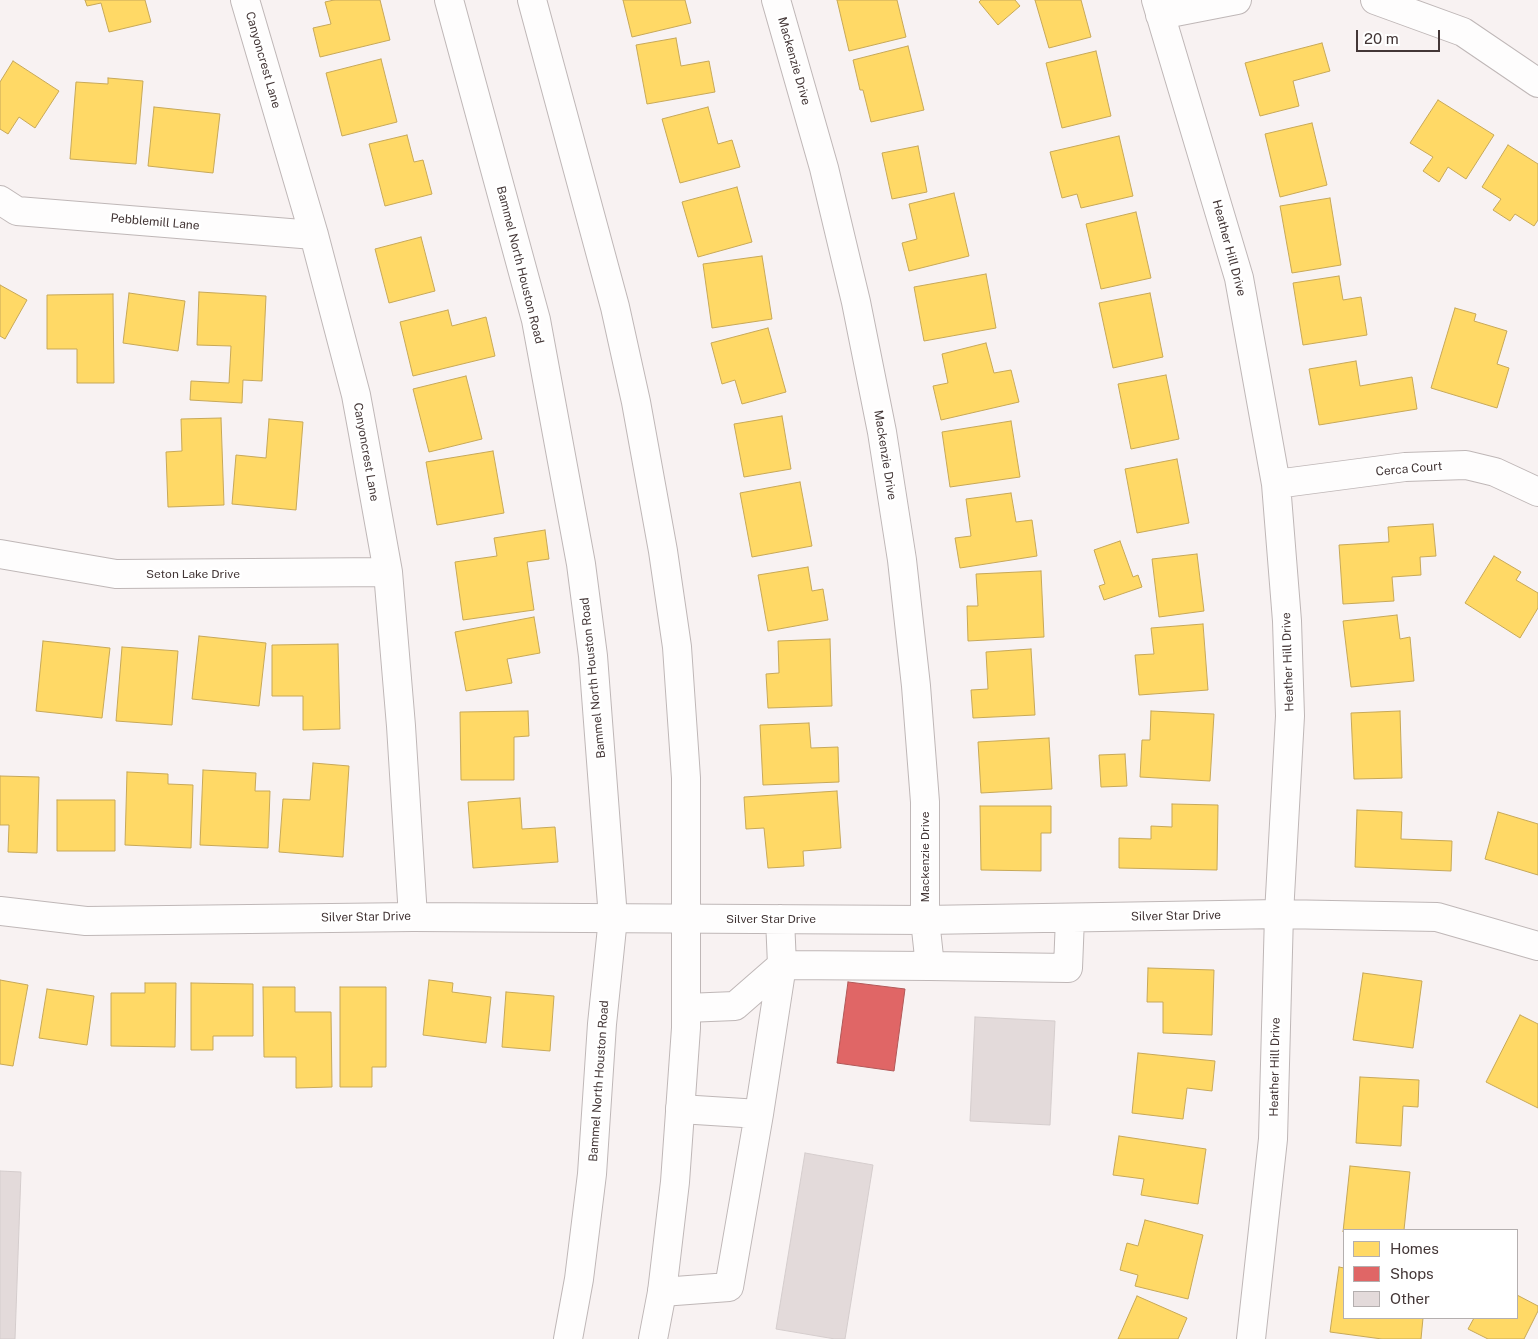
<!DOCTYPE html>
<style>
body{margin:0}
#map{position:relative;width:1538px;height:1339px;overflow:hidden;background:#f8f2f2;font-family:"Public Sans",sans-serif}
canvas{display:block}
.legend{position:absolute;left:1343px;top:1229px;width:175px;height:90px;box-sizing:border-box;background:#fff;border:1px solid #b4afaf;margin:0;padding:6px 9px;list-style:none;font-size:15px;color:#433636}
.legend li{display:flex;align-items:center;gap:10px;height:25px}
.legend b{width:25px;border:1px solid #b4afaf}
.scale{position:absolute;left:1356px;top:30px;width:84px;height:22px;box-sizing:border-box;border:2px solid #433636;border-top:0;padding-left:6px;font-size:15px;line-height:18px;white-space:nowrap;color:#433636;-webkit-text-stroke:4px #fff;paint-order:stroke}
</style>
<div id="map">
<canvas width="1538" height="1339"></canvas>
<ul class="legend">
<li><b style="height:14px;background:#ffd966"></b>Homes</li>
<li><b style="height:14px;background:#e06666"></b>Shops</li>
<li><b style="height:14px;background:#e3dada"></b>Other</li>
</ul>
<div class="scale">20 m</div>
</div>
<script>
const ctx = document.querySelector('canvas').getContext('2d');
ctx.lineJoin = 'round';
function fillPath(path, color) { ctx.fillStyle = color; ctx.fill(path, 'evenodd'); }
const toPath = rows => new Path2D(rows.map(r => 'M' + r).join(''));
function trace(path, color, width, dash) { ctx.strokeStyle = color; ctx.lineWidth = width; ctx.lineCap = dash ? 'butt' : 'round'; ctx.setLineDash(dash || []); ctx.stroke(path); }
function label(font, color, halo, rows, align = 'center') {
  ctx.font = font + ' "Public Sans",sans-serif'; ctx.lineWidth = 5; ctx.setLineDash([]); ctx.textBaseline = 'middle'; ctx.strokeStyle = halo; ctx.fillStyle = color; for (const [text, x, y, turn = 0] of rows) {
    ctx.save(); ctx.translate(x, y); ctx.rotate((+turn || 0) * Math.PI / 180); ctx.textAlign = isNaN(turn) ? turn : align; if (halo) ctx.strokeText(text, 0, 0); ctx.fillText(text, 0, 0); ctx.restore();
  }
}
const homes = toPath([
 [85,0,145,0,151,22,109,32,101,3,87,6,85,0],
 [334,0,380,0,390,40,320,57,313,28,331,24,325,2,334,0],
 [623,0,685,0,691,23,632,37,623,0],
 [837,0,897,0,906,37,849,51,837,0],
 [981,0,1015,0,1020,6,998,25,979,2,981,0],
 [1035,0,1081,0,1091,37,1049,48,1035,0],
 [676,38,681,66,709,61,715,92,647,104,636,45,676,38],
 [1322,43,1330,71,1293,81,1299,106,1260,116,1245,63,1322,43],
 [908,46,924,110,871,122,863,90,860,90,853,60,908,46],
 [1096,51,1111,116,1062,128,1046,63,1096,51],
 [381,59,397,122,342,136,326,73,381,59],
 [13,61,59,91,35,128,19,117,8,134,0,129,0,82,13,61],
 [108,78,143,81,136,164,70,159,76,82,108,84,108,78],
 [1438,100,1494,135,1466,179,1448,167,1439,182,1423,171,1433,157,1410,143,1438,100],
 [154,107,220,114,213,173,148,166,154,107],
 [708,107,718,144,732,140,740,167,680,183,662,119,708,107],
 [1312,123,1327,185,1280,197,1265,134,1312,123],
 [407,135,414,162,423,160,432,194,385,206,369,144,407,135],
 [1119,136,1133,196,1081,208,1077,194,1062,198,1050,152,1119,136],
 [1508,145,1538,164,1538,220,1534,226,1515,214,1510,221,1493,210,1501,199,1482,187,1508,145],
 [918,146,927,192,892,199,882,153,918,146],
 [737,187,752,242,698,257,682,202,737,187],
 [954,193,969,256,909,271,902,243,917,239,909,204,954,193],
 [1330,198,1341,265,1292,273,1280,206,1330,198],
 [1136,212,1151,278,1101,289,1086,224,1136,212],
 [421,237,435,291,389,303,375,249,421,237],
 [762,256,772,319,712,328,703,264,762,256],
 [986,274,996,328,924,341,914,287,986,274],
 [1339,276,1343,300,1361,297,1367,335,1303,345,1293,283,1339,276],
 [0,285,27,300,5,339,0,336,0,285],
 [199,292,266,296,262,381,243,380,242,403,190,400,191,381,229,383,231,346,197,345,199,292],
 [129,293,185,301,178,351,123,343,129,293],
 [1150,293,1163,357,1113,368,1099,303,1150,293],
 [113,294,114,383,77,383,77,349,47,349,47,295,113,294],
 [1455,308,1476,314,1474,321,1507,331,1497,364,1509,368,1497,408,1431,388,1455,308],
 [448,310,452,326,486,317,495,356,413,376,400,322,448,310],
 [768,328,786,392,742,404,735,380,722,384,711,343,768,328],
 [986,343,994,373,1011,370,1019,402,941,420,933,386,948,383,942,354,986,343],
 [1356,361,1360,386,1412,377,1417,409,1319,425,1309,369,1356,361],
 [1166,375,1179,439,1131,449,1118,384,1166,375],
 [466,376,482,439,429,452,413,389,466,376],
 [782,416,791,469,744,477,734,424,782,416],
 [221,418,224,505,168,507,166,452,182,451,181,419,221,418],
 [269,419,303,422,296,510,232,504,236,455,266,458,269,419],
 [1011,421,1020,477,950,487,942,432,1011,421],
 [493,451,504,513,437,525,426,462,493,451],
 [1177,459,1189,523,1137,533,1125,469,1177,459],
 [800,482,812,546,752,557,740,493,800,482],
 [1011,493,1016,522,1032,520,1037,556,960,568,955,538,971,536,966,499,1011,493],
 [1433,524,1436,556,1420,557,1421,575,1392,577,1394,601,1343,604,1339,545,1389,542,1388,527,1433,524],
 [545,530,549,559,527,562,534,610,463,620,455,562,497,556,494,538,545,530],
 [1120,541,1133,577,1138,575,1142,587,1104,600,1099,586,1105,584,1094,550,1120,541],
 [1197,554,1204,611,1159,617,1152,559,1197,554],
 [1494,556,1521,572,1516,580,1538,593,1538,608,1520,638,1465,603,1494,556],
 [808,567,812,591,823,589,828,620,768,631,758,575,808,567],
 [1041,571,1044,637,968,641,967,606,978,606,976,574,1041,571],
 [1397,615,1400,639,1410,637,1414,681,1351,687,1343,621,1397,615],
 [534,617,540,653,507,659,512,683,466,691,455,632,534,617],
 [1203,624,1208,690,1139,695,1135,655,1154,654,1151,628,1203,624],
 [199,636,266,643,259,706,192,699,199,636],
 [830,639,832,706,768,708,766,674,779,673,778,641,830,639],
 [43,641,110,648,102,718,36,711,43,641],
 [338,644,340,729,303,730,303,696,272,696,272,645,338,644],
 [122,647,178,651,172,725,116,721,122,647],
 [1031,649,1035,715,973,718,971,690,988,689,986,652,1031,649],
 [528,711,529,736,514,737,514,780,461,780,460,712,528,711],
 [1151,711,1214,714,1210,781,1140,777,1142,740,1150,740,1151,711],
 [1400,711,1402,778,1354,779,1351,713,1400,711],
 [809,723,811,748,838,747,839,782,763,785,760,725,809,723],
 [1049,738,1052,789,981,793,978,742,1049,738],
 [1125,754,1127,786,1101,787,1099,755,1125,754],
 [313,763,349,766,343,857,279,852,283,799,310,800,313,763],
 [203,770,256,773,255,791,270,791,268,848,200,845,203,770],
 [127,772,168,774,168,784,193,785,191,848,125,845,127,772],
 [0,776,39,777,37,853,8,852,9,825,0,825,0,776],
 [837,791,841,848,803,851,804,866,768,868,764,828,746,829,744,797,837,791],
 [520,798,522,829,555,827,558,862,473,868,468,802,520,798],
 [57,800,115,800,115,851,57,851,57,800],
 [1172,804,1218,805,1217,870,1119,868,1119,838,1151,839,1151,826,1172,827,1172,804],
 [980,806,1051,806,1051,833,1041,833,1041,871,981,870,980,806],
 [1357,810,1402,812,1401,839,1452,841,1451,871,1355,867,1357,810],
 [1498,812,1538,824,1538,875,1485,859,1498,812],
 [1148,968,1214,970,1212,1035,1163,1033,1163,1002,1147,1002,1148,968],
 [1363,973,1422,981,1413,1048,1353,1040,1363,973],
 [0,980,28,985,13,1066,0,1064,0,980],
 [429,980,453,983,452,992,491,997,486,1043,423,1035,429,980],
 [145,983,176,983,175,1047,111,1046,111,993,145,993,145,983],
 [191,983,253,984,253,1036,213,1036,213,1050,191,1050,191,983],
 [263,987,295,987,295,1012,331,1012,332,1087,296,1088,296,1057,264,1057,263,987],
 [340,987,386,987,386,1067,372,1067,372,1087,340,1087,340,987],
 [47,989,94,996,87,1045,39,1038,47,989],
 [506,992,554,996,550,1051,502,1047,506,992],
 [1520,1015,1538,1024,1538,1108,1486,1082,1520,1015],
 [1138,1053,1215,1061,1212,1091,1187,1088,1183,1119,1132,1113,1138,1053],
 [1360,1077,1419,1080,1418,1107,1403,1106,1401,1146,1356,1143,1360,1077],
 [1119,1136,1206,1149,1198,1204,1141,1195,1144,1179,1113,1175,1119,1136],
 [1350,1166,1410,1172,1404,1230,1344,1230,1343,1232,1350,1166],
 [1145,1220,1203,1235,1188,1299,1135,1286,1138,1275,1120,1270,1127,1243,1138,1246,1145,1220],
 [1339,1267,1344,1268,1344,1318,1423,1318,1421,1339,1382,1339,1330,1332,1339,1267],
 [1517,1295,1538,1306,1538,1311,1524,1339,1488,1339,1468,1329,1474,1318,1517,1318,1517,1295],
 [1137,1296,1187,1318,1178,1339,1118,1339,1137,1296]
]);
fillPath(homes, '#ffd966');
trace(homes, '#c7a858', 1);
const shops = toPath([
 [848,982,905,989,894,1071,837,1063,848,982]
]);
fillPath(shops, '#e06666');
trace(shops, '#b15858', 1);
const building = toPath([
 [975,1017,1055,1021,1050,1125,970,1121,975,1017],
 [805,1153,873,1165,845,1339,835,1339,776,1329,805,1153],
 [0,1171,21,1172,15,1339,0,1339,0,1171]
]);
fillPath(building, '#e3dada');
trace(building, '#d5cdcd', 1);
const minor = toPath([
 [245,0,314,235,356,395,363,433,388,572,401,726,413,917],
 [776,0,824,168,856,302,882,432,902,560,916,686,925,802,925,920,930,966,1068,968,1070,918],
 [1156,0,1239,278,1276,484,1287,621,1290,716,1279,914,1273,1139,1251,1339],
 [1375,0,1463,32,1538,83],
 [1160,15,1237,0],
 [0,200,17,211,314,235],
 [1276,484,1405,467,1466,465,1495,472,1538,492],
 [0,554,116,574,388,572],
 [0,911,86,921,413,917,925,920,1279,914,1437,917,1538,946],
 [686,1008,735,1006,782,965,930,966],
 [680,1109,759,1114,782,965,780,919],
 [662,1292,729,1287,759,1114]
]);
const major = toPath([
 [449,0,536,320,581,564,593,656,613,918,602,1024,592,1174,579,1279,568,1339],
 [532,0,615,307,636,402,663,551,677,647,686,778,686,1028,675,1182,662,1292,653,1339]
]);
trace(minor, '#bfb7b7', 30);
trace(major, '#bfb7b7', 30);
trace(minor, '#fefdfd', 28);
trace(major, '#fefdfd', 28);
label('12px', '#433636', '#fff', [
 ["Canyoncrest Lane",263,60,74],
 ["Mackenzie Drive",794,61,74],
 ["Pebblemill Lane",155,222,5],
 ["Heather Hill Drive",1229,248,75],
 ["Bammel North Houston Road",520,265,76],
 ["Canyoncrest Lane",366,452,80],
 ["Mackenzie Drive",885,455,81],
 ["Cerca Court",1409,469,-5],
 ["Seton Lake Drive",193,574],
 ["Heather Hill Drive",1288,662,-92],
 ["Bammel North Houston Road",593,678,-96],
 ["Mackenzie Drive",925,857,-90],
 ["Silver Star Drive",1176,916,-1],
 ["Silver Star Drive",366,917,-1],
 ["Silver Star Drive",771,919],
 ["Heather Hill Drive",1275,1067,-89],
 ["Bammel North Houston Road",599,1081,-86]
]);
</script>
